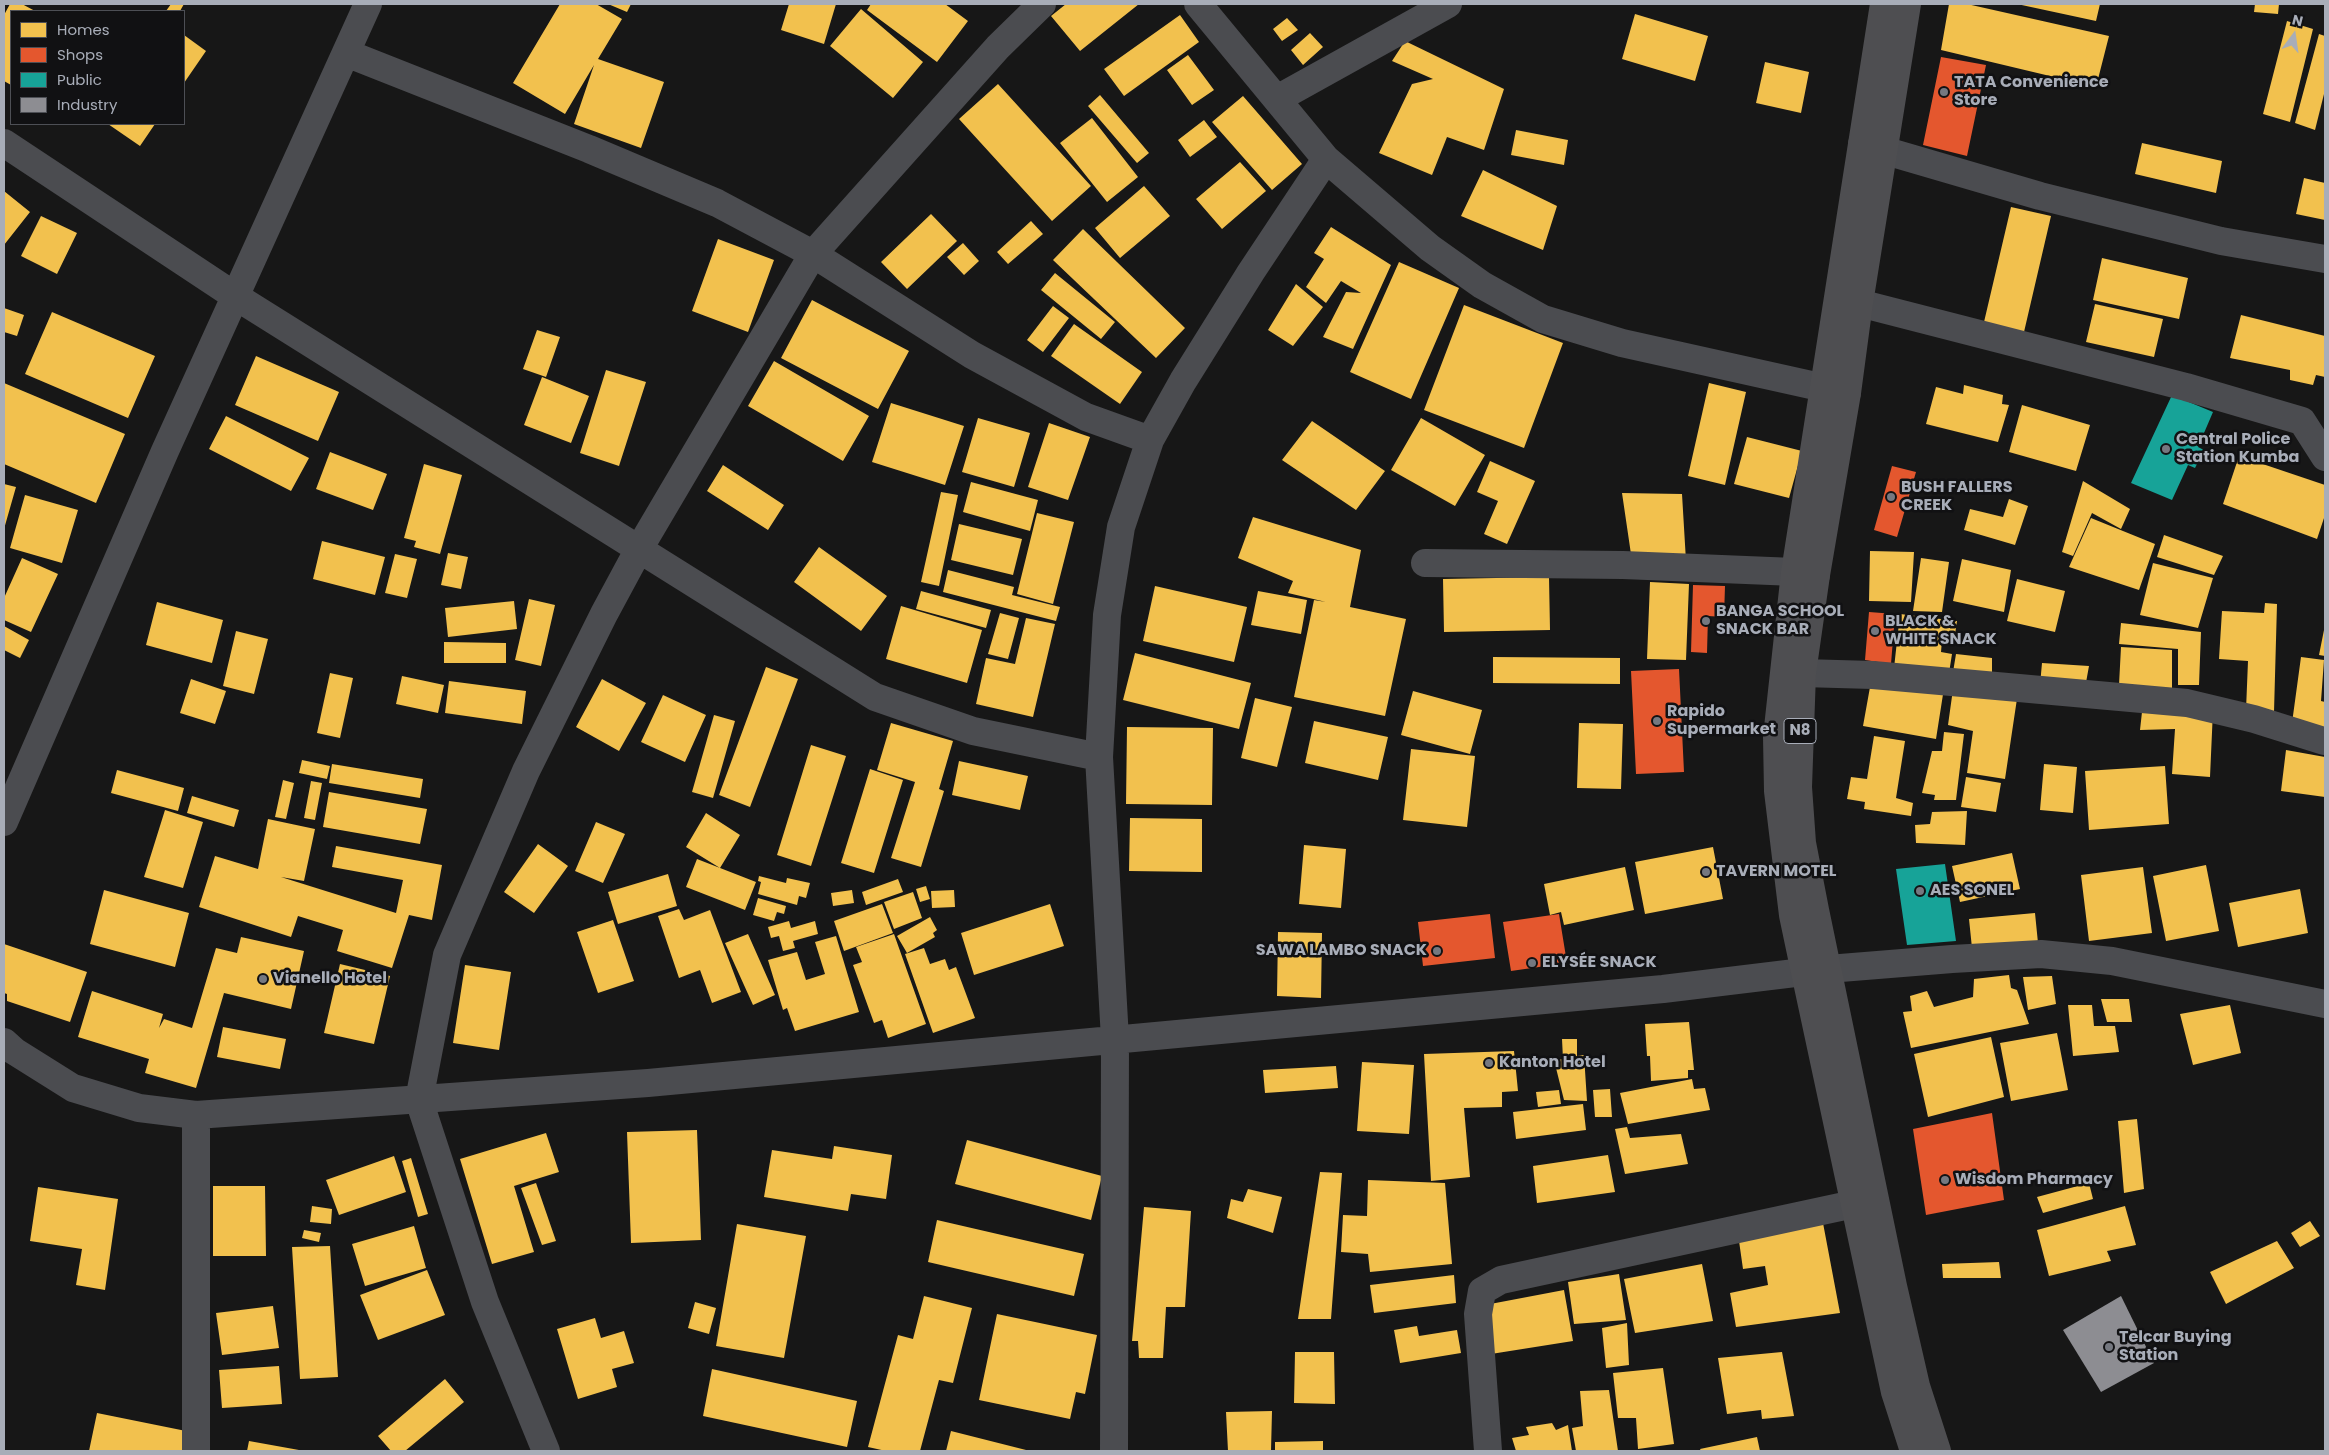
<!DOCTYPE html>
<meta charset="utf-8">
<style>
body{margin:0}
#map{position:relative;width:2329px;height:1455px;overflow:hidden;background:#171717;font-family:Poppins,sans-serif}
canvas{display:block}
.frame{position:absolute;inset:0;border:5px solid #a8adb8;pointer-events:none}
.legend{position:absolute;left:10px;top:10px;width:175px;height:115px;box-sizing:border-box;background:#111113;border:1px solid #4d4f55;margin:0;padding:6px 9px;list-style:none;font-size:15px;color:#a8adb8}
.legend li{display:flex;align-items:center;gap:10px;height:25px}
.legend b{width:25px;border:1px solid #4d4f55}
.north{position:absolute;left:2269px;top:10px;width:50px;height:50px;-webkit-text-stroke:4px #111113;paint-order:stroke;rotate:14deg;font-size:14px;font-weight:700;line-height:20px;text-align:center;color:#a8adb8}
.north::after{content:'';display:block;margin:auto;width:18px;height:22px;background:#a8adb8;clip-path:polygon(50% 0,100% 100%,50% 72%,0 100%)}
</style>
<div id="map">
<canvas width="2329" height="1455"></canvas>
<div class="frame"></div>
<ul class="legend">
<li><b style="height:14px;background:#f2c14e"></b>Homes</li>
<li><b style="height:14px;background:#e4572e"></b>Shops</li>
<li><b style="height:14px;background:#17a398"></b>Public</li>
<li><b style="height:14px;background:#8d8d92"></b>Industry</li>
</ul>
<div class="north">N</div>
</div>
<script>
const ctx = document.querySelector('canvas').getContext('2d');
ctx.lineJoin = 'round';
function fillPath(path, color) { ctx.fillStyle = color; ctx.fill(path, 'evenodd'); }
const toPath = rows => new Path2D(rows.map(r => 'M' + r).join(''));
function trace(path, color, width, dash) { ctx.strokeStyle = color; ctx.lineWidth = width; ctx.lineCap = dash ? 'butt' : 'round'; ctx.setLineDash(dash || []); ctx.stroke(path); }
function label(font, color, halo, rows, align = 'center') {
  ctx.font = font + ' Poppins,sans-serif'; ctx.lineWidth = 5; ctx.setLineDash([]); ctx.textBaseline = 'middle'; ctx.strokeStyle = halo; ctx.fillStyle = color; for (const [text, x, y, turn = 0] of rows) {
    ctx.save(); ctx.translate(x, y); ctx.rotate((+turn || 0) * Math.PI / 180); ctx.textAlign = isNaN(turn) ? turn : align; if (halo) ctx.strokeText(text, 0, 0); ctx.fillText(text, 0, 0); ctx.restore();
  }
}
fillPath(toPath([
 [10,4,22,4,35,11,11,11,11,85,4,81,4,15],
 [171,4,184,4,180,11,166,11],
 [560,4,596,4,622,19,598,59,664,82,641,148,574,124,594,65,565,114,513,83],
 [608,4,631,4,627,12],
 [789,4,836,4,824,44,781,30],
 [871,4,945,4,968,21,937,62,867,10],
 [1066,4,1139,4,1080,51,1051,16],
 [1949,4,1967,4,2109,36,2096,87,1941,50],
 [2017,4,2100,4,2096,21],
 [2255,4,2279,4,2278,14,2254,12],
 [861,9,923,62,893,98,830,46],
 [1635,14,1708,36,1695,81,1622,59],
 [1180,15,1199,42,1124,96,1104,69],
 [1287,18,1298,30,1282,41,1273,29],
 [2287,21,2313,29,2290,122,2263,114],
 [1310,33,1323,47,1303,65,1291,50],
 [2319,34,2325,36,2325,90,2315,130,2295,123],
 [184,35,206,51,184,83],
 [1405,41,1504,89,1484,150,1447,137,1432,175,1379,153,1412,84,1433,79,1392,61],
 [1188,55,1214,90,1192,105,1167,70],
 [1765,62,1809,72,1801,113,1756,103],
 [998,84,1091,186,1052,221,959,119],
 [1100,95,1149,153,1137,163,1088,106],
 [1243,96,1302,164,1272,190,1212,122],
 [1092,118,1138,177,1107,202,1060,143],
 [1204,120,1217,137,1190,157,1178,140],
 [108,124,155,124,140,146],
 [1516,130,1568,140,1564,165,1511,155],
 [2142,143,2222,161,2216,193,2135,174],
 [1240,162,1266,191,1222,229,1196,199],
 [1483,170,1557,206,1543,250,1461,216],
 [2304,178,2325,183,2325,220,2296,214],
 [1144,186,1170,216,1120,258,1095,228],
 [4,191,30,212,4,245],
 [2011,207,2051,216,2024,332,1984,322],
 [931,214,957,241,907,289,881,262],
 [41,216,77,233,57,274,21,256],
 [1031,221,1043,234,1008,264,997,252],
 [1331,227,1391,265,1353,349,1323,337,1346,292,1361,293,1341,281,1326,303,1306,287,1324,259,1314,253],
 [1083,229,1185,328,1156,358,1053,260],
 [718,239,774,260,748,332,692,311],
 [963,243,979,261,964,275,947,257],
 [2102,258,2188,278,2179,319,2093,300],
 [1399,262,1459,288,1411,399,1350,372],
 [1055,273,1115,322,1101,339,1041,290],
 [1296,284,1323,307,1293,346,1268,330],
 [812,300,909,351,878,409,781,358],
 [2095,304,2163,319,2154,357,2086,342],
 [1464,305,1563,343,1524,448,1424,410],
 [1053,306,1069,318,1043,352,1027,340],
 [4,308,24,315,17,336,4,332],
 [52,312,155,356,128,418,25,374],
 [2241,315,2325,336,2325,377,2316,375,2313,385,2290,380,2290,370,2230,358],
 [1074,324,1142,372,1120,404,1051,356],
 [537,330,560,337,546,377,523,369],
 [256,356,339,392,318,441,235,405],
 [774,361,869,416,843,461,748,406],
 [606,370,646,382,619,466,580,453],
 [542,377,589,396,571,443,524,425],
 [4,383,125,434,96,503,4,464],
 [1709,383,1746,392,1725,485,1688,476],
 [1964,385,2003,395,2002,404,2009,405,1998,442,1926,424,1936,387,1963,394],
 [891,403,964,426,945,485,872,462],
 [2022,405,2090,425,2076,471,2009,452],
 [226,416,309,458,291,491,209,449],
 [978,418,1030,433,1014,487,962,472],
 [1421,418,1485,455,1455,506,1391,470],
 [1312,421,1385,471,1356,510,1282,460],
 [1049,423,1090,437,1068,500,1028,487],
 [1747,437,1802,451,1789,498,1734,484],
 [330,452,387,474,373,510,316,489],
 [2239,456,2325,485,2325,515,2317,539,2223,504],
 [1490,461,1535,481,1507,544,1484,534,1498,501,1477,492],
 [424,464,462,475,440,554,414,547,416,541,404,538],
 [723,465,784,505,768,530,707,491],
 [2083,481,2130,509,2121,529,2092,513,2073,556,2062,552],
 [971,482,1038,500,1030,531,963,512],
 [4,484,16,487,4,529],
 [941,492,958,495,939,586,921,582],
 [1622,493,1682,494,1686,561,1632,561],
 [25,495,78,510,62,563,10,548],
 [2009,499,2028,506,2015,545,1964,530,1970,509,2003,517],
 [1037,513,1074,522,1053,604,1017,594],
 [1253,517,1361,550,1350,607,1406,619,1385,716,1294,697,1314,600,1326,602,1288,593,1293,581,1238,558],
 [2091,518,2155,544,2139,590,2069,567],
 [959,524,1022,539,1013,575,951,560],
 [2164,535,2223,556,2214,575,2157,557],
 [322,541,385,557,375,595,313,579],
 [819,547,887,596,861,631,794,582],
 [1870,551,1914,552,1911,602,1869,601],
 [448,553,468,557,461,589,441,585],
 [395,554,417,559,407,598,385,593],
 [22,558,58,574,31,632,4,620,4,598],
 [1921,558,1949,562,1942,612,1913,611],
 [1962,559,2011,570,2004,612,1953,601],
 [2153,563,2213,578,2198,628,2140,615],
 [948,570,1014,587,1012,595,1060,607,1056,621,943,592],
 [1549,577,1550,630,1444,632,1443,579],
 [2017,579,2065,591,2055,632,2007,621],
 [1650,582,1689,584,1686,660,1647,659],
 [1155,586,1247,607,1234,662,1143,641],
 [921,591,991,610,986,628,916,609],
 [1258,591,1307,600,1301,634,1251,625],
 [529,599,555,605,541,666,515,660],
 [514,601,517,629,448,637,445,608],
 [157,602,223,620,212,663,146,645],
 [2265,603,2277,604,2274,712,2246,710,2248,661,2219,659,2222,611,2264,613],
 [901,606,982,630,967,683,886,659],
 [1000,613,1019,618,1008,659,988,654],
 [1900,614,1957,621,1954,641,1942,640,1941,652,1952,654,1949,673,1894,668],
 [1026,618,1055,624,1033,717,976,704,986,658,1015,664],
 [2121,623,2201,632,2199,685,2178,685,2178,649,2119,644],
 [4,626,29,640,20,658,4,650],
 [2324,630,2325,630,2325,656,2319,655],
 [236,631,268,639,254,694,223,686],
 [444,642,506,643,506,663,444,663],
 [2121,647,2172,650,2172,689,2119,685],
 [1135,653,1251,683,1239,729,1123,700],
 [1956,654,1992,658,1992,677,1953,672],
 [1493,657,1620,658,1620,684,1493,683],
 [2301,657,2324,660,2321,701,2325,702,2325,728,2292,723],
 [2042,663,2089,666,2085,688,2040,685],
 [766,667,798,679,750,807,719,795],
 [330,673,353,678,340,738,317,733],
 [402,676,444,685,438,713,396,704],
 [1872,676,1944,688,1936,739,1863,726],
 [191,679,226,691,215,724,180,713],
 [602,679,646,703,619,751,576,727],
 [449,681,526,691,522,724,445,713],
 [1954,682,2018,692,2005,779,1967,773,1973,731,1948,725],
 [1413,691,1482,710,1470,754,1401,735],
 [663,695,706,715,685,762,641,742],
 [1255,698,1292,707,1277,767,1241,758],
 [2213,710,2210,777,2172,774,2175,729,2140,730,2142,712],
 [714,715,735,721,713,798,692,792],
 [1314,721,1388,737,1378,780,1305,763],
 [891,723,953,741,939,789,944,791,921,867,891,858,915,782,877,770],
 [1579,723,1623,724,1621,789,1577,788],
 [1127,727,1213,728,1212,805,1126,804],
 [1944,732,1964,734,1956,800,1934,800,1935,795,1922,793,1932,751,1942,751],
 [1874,736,1905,741,1896,798,1913,803,1911,816,1864,809,1865,802,1847,799,1851,777,1867,779],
 [811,745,846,756,811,866,777,855],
 [1411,749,1475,756,1467,827,1403,820],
 [2286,750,2325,757,2325,797,2281,791],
 [302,760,330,766,327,779,299,773],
 [959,761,1028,776,1020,810,952,795],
 [332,764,423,779,420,798,329,783],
 [2044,764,2077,767,2073,813,2040,810],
 [2165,766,2169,824,2089,830,2085,771],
 [870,769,903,780,874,873,841,863],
 [117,770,184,788,178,811,111,793],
 [1966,777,2001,783,1996,812,1961,807],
 [283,780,294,783,286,819,275,817],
 [311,781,322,783,315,820,304,818],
 [329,792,427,809,420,844,323,827],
 [192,796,239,810,234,827,187,813],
 [165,810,203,822,183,888,144,877],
 [1967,811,1965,845,1916,843,1915,825,1930,824,1932,812],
 [706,813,740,835,720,868,686,847],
 [1130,818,1202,819,1202,872,1129,871],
 [268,819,315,829,304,881,281,877,396,913,403,880,332,867,336,846,442,865,432,920,409,915,392,968,337,951,343,930,298,916,291,937,199,907,215,856,258,869],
 [596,822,625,834,603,883,575,871],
 [538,844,568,866,534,913,504,892],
 [1304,845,1346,849,1341,908,1299,904],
 [1713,847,1723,899,1645,914,1635,862],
 [2012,853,2020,889,1960,902,1952,866],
 [697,859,756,882,745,910,686,887],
 [2206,865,2219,931,2166,941,2153,876],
 [1625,867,1634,910,1564,925,1561,912,1550,915,1544,884],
 [2143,867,2152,933,2089,941,2081,875],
 [668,874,677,906,618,924,608,892],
 [759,876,786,883,787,878,810,883,806,898,799,896,797,905,758,894,761,882,758,881],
 [898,879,903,892,866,905,862,892],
 [926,886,930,899,920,902,916,889],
 [2300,889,2308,933,2238,947,2229,903],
 [104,890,189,913,175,967,90,944],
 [852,890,854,903,833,906,831,893],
 [954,890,955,907,932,908,931,891],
 [913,892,922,918,894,929,884,902],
 [758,898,786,906,784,914,777,912,774,921,753,915],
 [882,904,893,933,844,951,834,921],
 [1050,904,1064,946,974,975,961,933],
 [679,909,684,920,710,910,741,992,712,1003,700,970,679,978,658,916],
 [2035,913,2038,943,1972,948,1969,919],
 [930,917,937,930,933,933,935,937,907,953,897,936],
 [613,920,634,981,598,993,577,932],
 [789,921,791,928,815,921,818,934,793,941,795,948,783,951,779,936,771,938,768,927],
 [1278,932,1322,933,1321,998,1277,996],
 [748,934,775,995,753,1005,725,943],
 [894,934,926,1024,888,1038,882,1020,874,1023,853,965,862,962,856,947],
 [836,936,859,1012,795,1031,787,1008,783,1010,768,960,797,952,806,980,825,974,815,942],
 [241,937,304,951,291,1009,224,993,196,1088,145,1073,149,1059,78,1037,92,991,163,1014,159,1028,164,1019,192,1028,216,948,237,953],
 [4,944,87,972,70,1022,7,1001,7,994,4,993],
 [924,948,930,964,945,959,949,970,956,967,975,1018,933,1033,905,954],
 [340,964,390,976,374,1044,324,1033],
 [465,965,511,972,499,1050,453,1043],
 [2009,975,2011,988,2017,990,2029,1024,1911,1048,1903,1012,1912,1011,1910,996,1927,991,1934,1007,1973,997,1974,979],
 [2052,976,2056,1004,2028,1010,2023,977],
 [2101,999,2129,999,2132,1022,2107,1022],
 [2068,1005,2092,1005,2094,1026,2115,1026,2119,1052,2073,1056],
 [2230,1005,2241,1053,2193,1065,2180,1014],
 [1689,1022,1694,1070,1688,1070,1688,1078,1651,1081,1650,1056,1647,1056,1645,1024],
 [223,1027,286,1039,280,1069,217,1057],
 [2057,1033,2068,1090,2011,1101,2000,1043],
 [1991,1037,2004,1097,1928,1117,1914,1054],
 [1562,1039,1577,1039,1577,1056,1584,1055,1587,1101,1564,1100,1554,1060,1563,1059],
 [1514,1051,1518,1091,1502,1092,1502,1107,1464,1108,1470,1177,1431,1181,1424,1054],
 [1362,1062,1414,1065,1409,1134,1357,1131],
 [1336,1066,1338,1088,1265,1093,1263,1070],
 [1692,1079,1694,1089,1705,1088,1710,1110,1628,1124,1620,1093],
 [1610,1089,1612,1117,1595,1117,1593,1090],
 [1559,1090,1561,1104,1538,1107,1536,1092],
 [1583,1104,1586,1130,1516,1139,1513,1112],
 [2137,1119,2144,1189,2124,1193,2118,1121],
 [1627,1127,1630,1138,1681,1134,1688,1164,1625,1174,1615,1129],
 [697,1130,701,1240,631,1243,627,1132],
 [546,1133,559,1172,514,1186,534,1252,492,1264,460,1159],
 [967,1140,1102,1176,1091,1220,955,1184],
 [834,1146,892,1155,886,1199,851,1194,848,1211,764,1197,772,1150,832,1159],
 [1608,1155,1615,1192,1537,1203,1533,1166],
 [394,1156,406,1192,339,1215,326,1180],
 [411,1158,428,1214,418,1217,402,1161],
 [1320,1172,1342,1173,1331,1319,1298,1319],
 [1368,1180,1445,1183,1452,1264,1370,1272,1368,1254,1341,1252,1343,1215,1367,1216],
 [536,1183,556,1241,542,1245,521,1188],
 [2089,1183,2093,1199,2043,1213,2037,1197],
 [213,1186,265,1186,266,1256,213,1256],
 [38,1187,118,1199,105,1290,76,1285,82,1249,30,1241],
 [1248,1189,1282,1197,1273,1233,1227,1218,1231,1199,1243,1202],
 [312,1206,332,1209,331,1224,310,1222],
 [2125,1206,2136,1245,2107,1251,2111,1261,2049,1276,2037,1230],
 [1144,1207,1191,1211,1185,1307,1166,1307,1163,1358,1139,1358,1138,1341,1132,1341],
 [937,1220,1084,1254,1074,1296,928,1262],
 [2310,1221,2320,1236,2300,1247,2291,1233],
 [1823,1223,1840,1313,1736,1327,1730,1293,1768,1285,1765,1266,1743,1269,1738,1234],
 [737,1224,806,1236,784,1358,716,1346],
 [414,1226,426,1268,365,1286,352,1244],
 [304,1230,321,1233,319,1242,302,1238],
 [2277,1241,2294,1268,2226,1304,2210,1272],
 [330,1246,338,1377,300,1379,292,1247],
 [1999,1262,2001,1278,1943,1278,1942,1264],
 [1702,1264,1713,1321,1635,1333,1624,1279],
 [427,1270,445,1315,378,1340,360,1295],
 [1619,1274,1626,1320,1574,1324,1568,1282],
 [1454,1275,1456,1303,1374,1313,1370,1285],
 [1564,1290,1573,1341,1491,1354,1485,1305],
 [924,1296,972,1308,953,1383,939,1380,920,1451,886,1451,868,1447,898,1335,913,1339],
 [695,1302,716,1308,709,1334,688,1328],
 [273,1306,279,1348,222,1355,216,1313],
 [997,1314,1097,1335,1085,1394,1076,1392,1070,1419,979,1400],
 [595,1318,601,1338,624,1331,634,1363,612,1369,617,1387,578,1399,557,1329],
 [1627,1323,1629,1365,1606,1368,1602,1328],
 [1417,1326,1419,1336,1457,1330,1461,1353,1400,1363,1394,1330],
 [1295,1352,1334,1352,1335,1404,1294,1403],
 [1782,1352,1794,1416,1762,1419,1761,1410,1727,1414,1718,1358],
 [279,1366,282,1404,222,1408,219,1370],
 [1663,1368,1674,1444,1638,1449,1636,1418,1618,1418,1613,1373],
 [712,1369,857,1401,847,1447,703,1416],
 [445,1379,464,1402,405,1451,391,1451,378,1436],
 [1609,1390,1618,1451,1576,1451,1572,1428,1583,1426,1580,1391],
 [1272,1411,1271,1451,1228,1451,1226,1412],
 [97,1413,186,1431,182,1451,89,1451],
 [1552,1423,1556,1430,1568,1425,1572,1451,1516,1451,1512,1438,1529,1435,1526,1427],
 [951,1431,1030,1451,946,1451],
 [1757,1437,1760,1451,1701,1451,1700,1449],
 [249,1441,299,1450,299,1451,247,1451],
 [1323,1441,1323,1451,1275,1451,1275,1442]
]), '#f2c14e');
fillPath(toPath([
 [1941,57,1986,65,1967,156,1923,145],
 [1892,466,1916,472,1897,537,1874,530],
 [1693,585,1725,586,1724,617,1708,616,1707,653,1691,652],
 [1869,612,1895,614,1891,664,1865,660],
 [1679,669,1684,772,1636,774,1631,671],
 [1490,914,1495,958,1423,966,1418,922],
 [1559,914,1567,963,1511,971,1503,922],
 [1992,1113,2004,1200,1926,1215,1913,1129]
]), '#e4572e');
fillPath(toPath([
 [2172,395,2213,412,2198,447,2204,450,2195,468,2188,465,2172,500,2131,483],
 [1945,864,1956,941,1907,945,1896,869]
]), '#17a398');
fillPath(toPath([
 [2121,1296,2154,1363,2101,1392,2063,1330]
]), '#8d8d92');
trace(toPath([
 [1198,4,1326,159,1430,248,1482,285,1543,319,1622,343,1847,393],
 [346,53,589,149,717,203,813,254,972,355,1086,417,1150,440],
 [1277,99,1448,4],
 [4,143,235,296,875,697,973,731,1099,757],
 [1862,144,2040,196,2221,241,2325,259],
 [1859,303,2186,387,2302,421,2325,457],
 [1425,563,1623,565,1795,572,1816,575],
 [1802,673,1873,675,2187,703,2254,719,2324,741],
 [4,822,165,451,368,4],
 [4,1042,14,1051,73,1088,139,1108,196,1115,648,1083,1663,989,1828,969,1952,959,2041,954,2112,961,2325,1004],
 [196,1451,196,1115],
 [546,1451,485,1302,419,1100,447,955,526,771,604,614,639,549,813,254,998,47,1042,4],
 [1114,1451,1115,1039,1099,757,1107,615,1121,527,1150,440,1183,381,1251,272,1326,159],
 [1488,1451,1478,1314,1482,1291,1501,1280,1854,1204]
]), '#4b4c50', 28);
trace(toPath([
 [1884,4,1795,572,1777,737,1778,791,1793,915,1805,972,1895,1392,1914,1451],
 [1907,4,1859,303,1847,393,1816,575,1802,673,1798,787,1802,843,1815,910,1893,1286,1916,1386,1937,1451]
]), '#4e4e51', 28);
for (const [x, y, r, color] of [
 [1944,92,5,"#757880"],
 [2166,449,5,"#757880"],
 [1891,497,5,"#757880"],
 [1706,621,5,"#757880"],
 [1875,631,5,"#757880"],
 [1657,721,5,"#757880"],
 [1706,872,5,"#757880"],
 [1920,891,5,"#757880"],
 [1437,951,5,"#757880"],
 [1532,963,5,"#757880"],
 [263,979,5,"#757880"],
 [1489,1063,5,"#757880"],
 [1945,1180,5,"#757880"],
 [2109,1347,5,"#757880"]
]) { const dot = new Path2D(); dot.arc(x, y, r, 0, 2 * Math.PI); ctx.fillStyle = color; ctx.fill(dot); trace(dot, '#111113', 2); }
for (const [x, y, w] of [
 [1800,731,32]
]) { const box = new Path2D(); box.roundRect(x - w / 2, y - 12.5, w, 25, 4); ctx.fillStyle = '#111113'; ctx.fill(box); trace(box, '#a8adb8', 1); }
label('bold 15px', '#a8adb8', null, [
 ["N8",1800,731]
]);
label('bold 16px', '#a8adb8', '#111113', [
 ["TATA Convenience",1954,83],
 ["Store",1954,101],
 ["Central Police",2176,440],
 ["Station Kumba",2176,458],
 ["BUSH FALLERS",1901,488],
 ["CREEK",1901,506],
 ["BANGA SCHOOL",1716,612],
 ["SNACK BAR",1716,630],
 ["BLACK &",1885,622],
 ["WHITE SNACK",1885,640],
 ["Rapido",1667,712],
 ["Supermarket",1667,730],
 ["TAVERN MOTEL",1716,872],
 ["AES SONEL",1930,891],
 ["SAWA LAMBO SNACK",1427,951,"right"],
 ["ELYSÉE SNACK",1542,963],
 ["Vianello Hotel",273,979],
 ["Kanton Hotel",1499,1063],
 ["Wisdom Pharmacy",1955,1180],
 ["Telcar Buying",2119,1338],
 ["Station",2119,1356]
], 'left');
</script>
